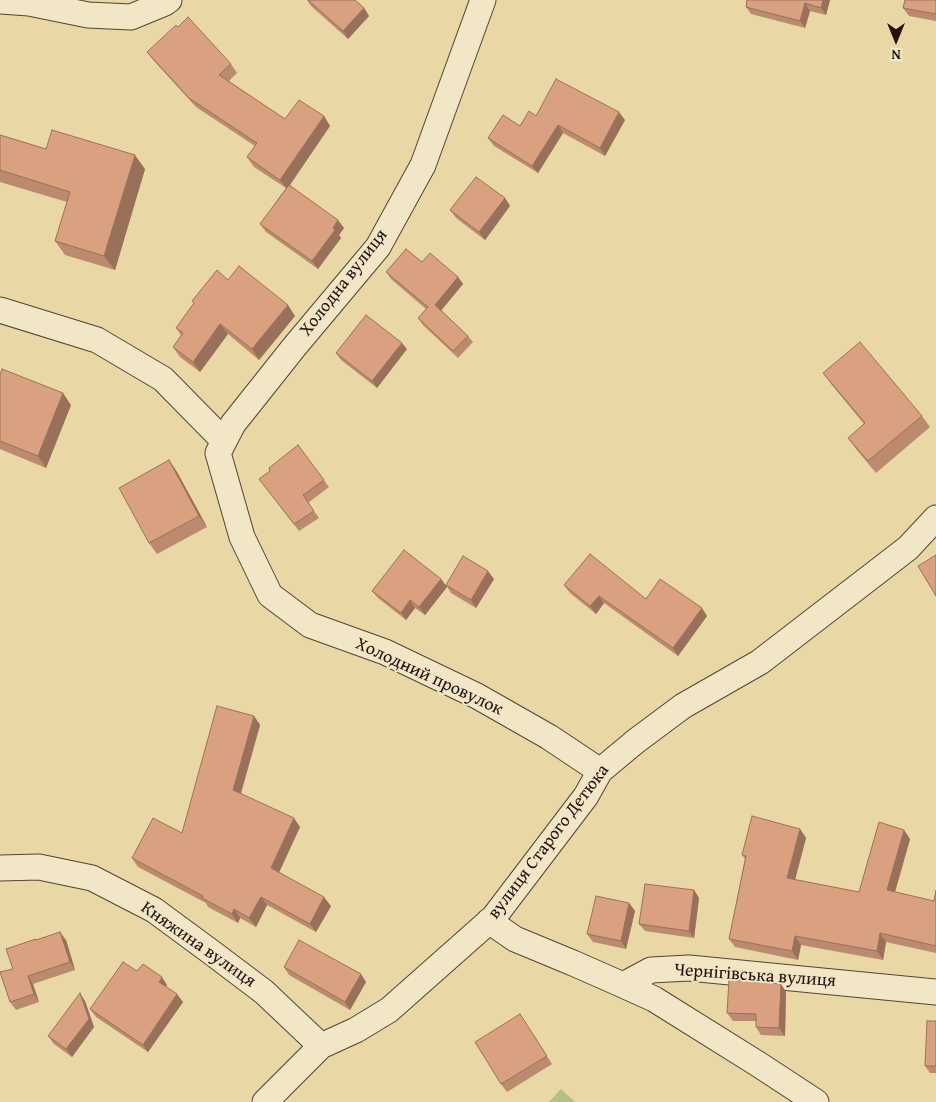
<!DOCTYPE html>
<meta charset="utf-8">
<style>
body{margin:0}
#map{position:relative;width:936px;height:1102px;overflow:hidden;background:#e9d8a6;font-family:"Gentium Book Plus",serif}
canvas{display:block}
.north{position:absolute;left:871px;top:15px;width:50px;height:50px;-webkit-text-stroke:4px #f1e6c5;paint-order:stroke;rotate:180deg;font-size:14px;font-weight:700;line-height:20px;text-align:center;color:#21130e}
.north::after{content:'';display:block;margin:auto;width:18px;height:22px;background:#21130e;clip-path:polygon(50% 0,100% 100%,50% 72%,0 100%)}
</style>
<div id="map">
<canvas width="936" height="1102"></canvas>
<div class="north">N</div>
</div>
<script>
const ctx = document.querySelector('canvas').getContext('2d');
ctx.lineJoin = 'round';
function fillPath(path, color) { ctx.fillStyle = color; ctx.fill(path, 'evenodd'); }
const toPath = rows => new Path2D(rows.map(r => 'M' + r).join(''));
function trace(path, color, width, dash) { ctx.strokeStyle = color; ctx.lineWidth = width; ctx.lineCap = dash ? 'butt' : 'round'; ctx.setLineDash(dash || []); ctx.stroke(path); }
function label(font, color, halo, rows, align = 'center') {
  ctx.font = font + ' "Gentium Book Plus",serif'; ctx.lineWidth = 4; ctx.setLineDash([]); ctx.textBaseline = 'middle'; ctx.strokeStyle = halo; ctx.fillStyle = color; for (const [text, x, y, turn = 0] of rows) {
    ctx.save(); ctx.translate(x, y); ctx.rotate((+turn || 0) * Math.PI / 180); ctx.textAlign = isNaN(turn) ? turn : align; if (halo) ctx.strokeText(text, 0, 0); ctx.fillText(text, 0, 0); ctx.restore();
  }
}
fillPath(toPath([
 [561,1089,575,1102,549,1102]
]), '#b6bf87');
const minor = toPath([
 [483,0,423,165,378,247,295,346,233,424,218,453,242,537,270,595,310,625,385,652,477,696,549,737,600,771],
 [0,1,29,3,88,15,131,17,165,3,169,0],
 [0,310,97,340,163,379,224,441],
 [0,868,39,867,92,878,154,910,211,952,264,992,321,1046],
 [489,921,515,939,573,963,623,985],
 [265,1102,321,1046,356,1030,389,1010,494,917,586,796,600,771,636,741,683,706,760,662,908,548,936,518],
 [816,1102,758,1064,654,999,623,985,651,970,689,968,936,992]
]);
trace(minor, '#534434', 27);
trace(minor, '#f1e6c5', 25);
fillPath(toPath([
 [307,0,355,0,364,8,369,16,348,39,311,6],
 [747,0,830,0,826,15,810,11,805,28,751,14,746,7],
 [936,0,936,21,909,16,903,8],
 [178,27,231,64,237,73,229,81,285,119,324,116,330,126,290,185,344,228,339,235,341,238,318,269,266,232,260,224,286,188,254,167,247,157,255,146,196,107,154,61,147,52],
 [536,116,625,120,605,156,563,133,538,173,494,146,488,138,520,126],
 [0,135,46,149,145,169,115,270,65,255,55,241,67,202,0,182],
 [505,198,510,206,485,240,456,218,450,210],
 [422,262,458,277,463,284,441,310,468,336,473,342,458,358,423,325,418,318,426,309,391,279,386,272],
 [228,280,295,316,259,360,228,334,200,372,180,357,173,347,181,335,176,328,194,303,192,301],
 [407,349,377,388,341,360,336,353],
 [823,373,922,416,930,427,876,473,856,449,848,438,864,424,831,384],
 [0,375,71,405,46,468,0,449],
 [298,445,329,487,308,503,319,518,299,531,259,479,270,471],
 [169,460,177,472,207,527,157,554,149,543],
 [441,579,447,587,425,615,415,608,406,620,378,598,372,591],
 [494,579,476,608,451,593,446,585],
 [564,585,646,599,707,616,678,656,604,603,596,614,570,593],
 [254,716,260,725,241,794,300,827,279,872,331,906,316,932,267,905,256,927,240,918,238,923,208,907,206,903,138,867,132,858,182,833],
 [800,829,806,838,795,880,859,892,904,830,910,839,895,892,934,901,936,890,936,953,886,942,883,960,801,945,798,960,735,947,729,939,745,859,742,855],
 [694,890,699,898,694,938,645,931,639,924],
 [629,903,635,911,626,949,593,942,587,934],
 [36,940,66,940,75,970,33,984,39,1002,16,1010,10,1002,13,969],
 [284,967,366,982,350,1010,289,975],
 [137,971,167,985,166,987,183,1002,148,1052,96,1017,90,1009],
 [781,984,786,992,785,1036,761,1035,756,1027,756,1021,733,1021,727,1013],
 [85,1001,94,1027,72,1057,54,1044,48,1036],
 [936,1021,936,1073,930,1073,925,1066],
 [525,1022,552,1064,507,1092,501,1084]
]), '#bb8a6f');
fillPath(toPath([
 [823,0,830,0,826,15,821,8],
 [805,3,810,11,805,28,800,21],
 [364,8,369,16,348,39,343,31],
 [619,112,625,120,605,156,600,148],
 [324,116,330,126,287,189,280,180],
 [558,125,563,133,538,173,532,166],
 [135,155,145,169,115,270,104,256],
 [505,198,510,206,485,240,479,232],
 [338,220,344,228,339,235,341,238,318,269,312,261,333,228],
 [458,277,463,284,440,312,435,305],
 [288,305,295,316,259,360,252,349],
 [220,324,228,334,200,372,193,362],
 [402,343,407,349,377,388,372,381],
 [63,393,71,405,46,468,38,456],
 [169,460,177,472,207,527,199,516],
 [488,571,494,579,476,608,471,600],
 [441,579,447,587,425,615,419,607],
 [599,596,604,603,596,614,590,606],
 [410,600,415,608,406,620,401,613],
 [702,608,707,616,678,656,673,648],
 [254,716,260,725,239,799,233,790],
 [294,818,300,827,277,877,271,868],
 [800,829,806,838,793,887,787,878],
 [904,830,910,839,893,899,887,890],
 [694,890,699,898,694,938,689,931],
 [261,897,267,905,256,927,249,918],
 [324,897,331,906,316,932,310,924],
 [629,903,635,911,626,949,621,941],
 [234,909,240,918,238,923,232,914],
 [60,932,66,940,75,970,70,962],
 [880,933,886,942,883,960,877,951],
 [795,936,801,945,798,960,792,951],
 [361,974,366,982,350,1010,345,1002],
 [28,976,33,984,39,1002,34,994],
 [162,977,167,985,164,990,159,982],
 [781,984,786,992,785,1036,779,1028],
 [80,993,85,1001,94,1027,72,1057,66,1049],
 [177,994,183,1002,148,1052,143,1045]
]), '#99715a');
const building = toPath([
 [308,0,355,0,364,8,343,31,308,0],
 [747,0,823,0,821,8,805,3,800,21,746,7,747,0],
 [905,0,936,0,936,14,903,8,905,0],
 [188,17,231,64,219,75,285,119,299,100,324,116,280,180,247,157,257,143,189,98,147,52,176,25,178,27,188,17],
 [556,79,619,112,600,148,558,125,532,166,488,138,503,115,520,126,529,111,536,116,556,79],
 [52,130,135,155,104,256,55,241,70,192,0,170,0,135,46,149,52,130],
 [476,177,505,198,479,232,450,210,476,177],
 [289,185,338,220,333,228,335,230,312,261,260,224,289,185],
 [406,249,422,262,430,253,458,277,435,305,468,336,453,351,418,318,428,307,386,272,406,249],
 [239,266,288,305,252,349,220,324,193,362,173,347,183,333,176,328,194,303,192,301,217,270,228,280,239,266],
 [366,315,402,343,372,381,336,353,366,315],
 [860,342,922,416,868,461,848,438,865,423,823,373,860,342],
 [2,369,63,393,38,456,0,441,0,375,2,369],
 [298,445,324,480,303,495,314,511,294,524,259,479,270,471,269,468,298,445],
 [169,460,199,516,149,543,119,488,169,460],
 [404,550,441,579,419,607,410,600,401,613,372,591,404,550],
 [590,554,646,599,660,579,702,608,673,648,599,596,590,606,564,585,590,554],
 [936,555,936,596,918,566,936,555],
 [463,556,488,571,471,600,446,585,463,556],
 [217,706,254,716,233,790,294,818,271,868,324,897,310,924,261,897,249,918,234,909,232,914,202,898,203,896,132,858,153,818,182,833,217,706],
 [752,816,800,829,787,878,859,892,879,822,904,830,887,890,934,901,936,890,936,946,880,933,877,951,795,936,792,951,729,939,746,856,742,855,752,816],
 [645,884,694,890,689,931,639,924,645,884],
 [596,896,629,903,621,941,587,934,596,896],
 [60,932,70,962,28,976,34,994,10,1002,0,972,13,969,6,949,36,939,36,940,60,932],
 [299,940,361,974,345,1002,284,967,299,940],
 [123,962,137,971,143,964,162,977,159,982,177,994,143,1045,90,1009,123,962],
 [729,980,781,984,779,1028,756,1027,756,1014,727,1013,729,980],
 [80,993,89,1019,66,1049,48,1036,80,993],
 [520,1014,547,1056,501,1084,475,1042,520,1014],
 [927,1021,936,1021,936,1066,925,1066,927,1021]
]);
fillPath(building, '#daa181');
trace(building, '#99715a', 1);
label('18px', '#21130e', '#f1e6c5', [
 ["Холодна вулиця",344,283,-52],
 ["Холодний провулок",429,677,25],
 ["вулиця Старого Детюка",549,842,-53],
 ["Княжина вулиця",198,945,35],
 ["Чернігівська вулиця",755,976,4]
]);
</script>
